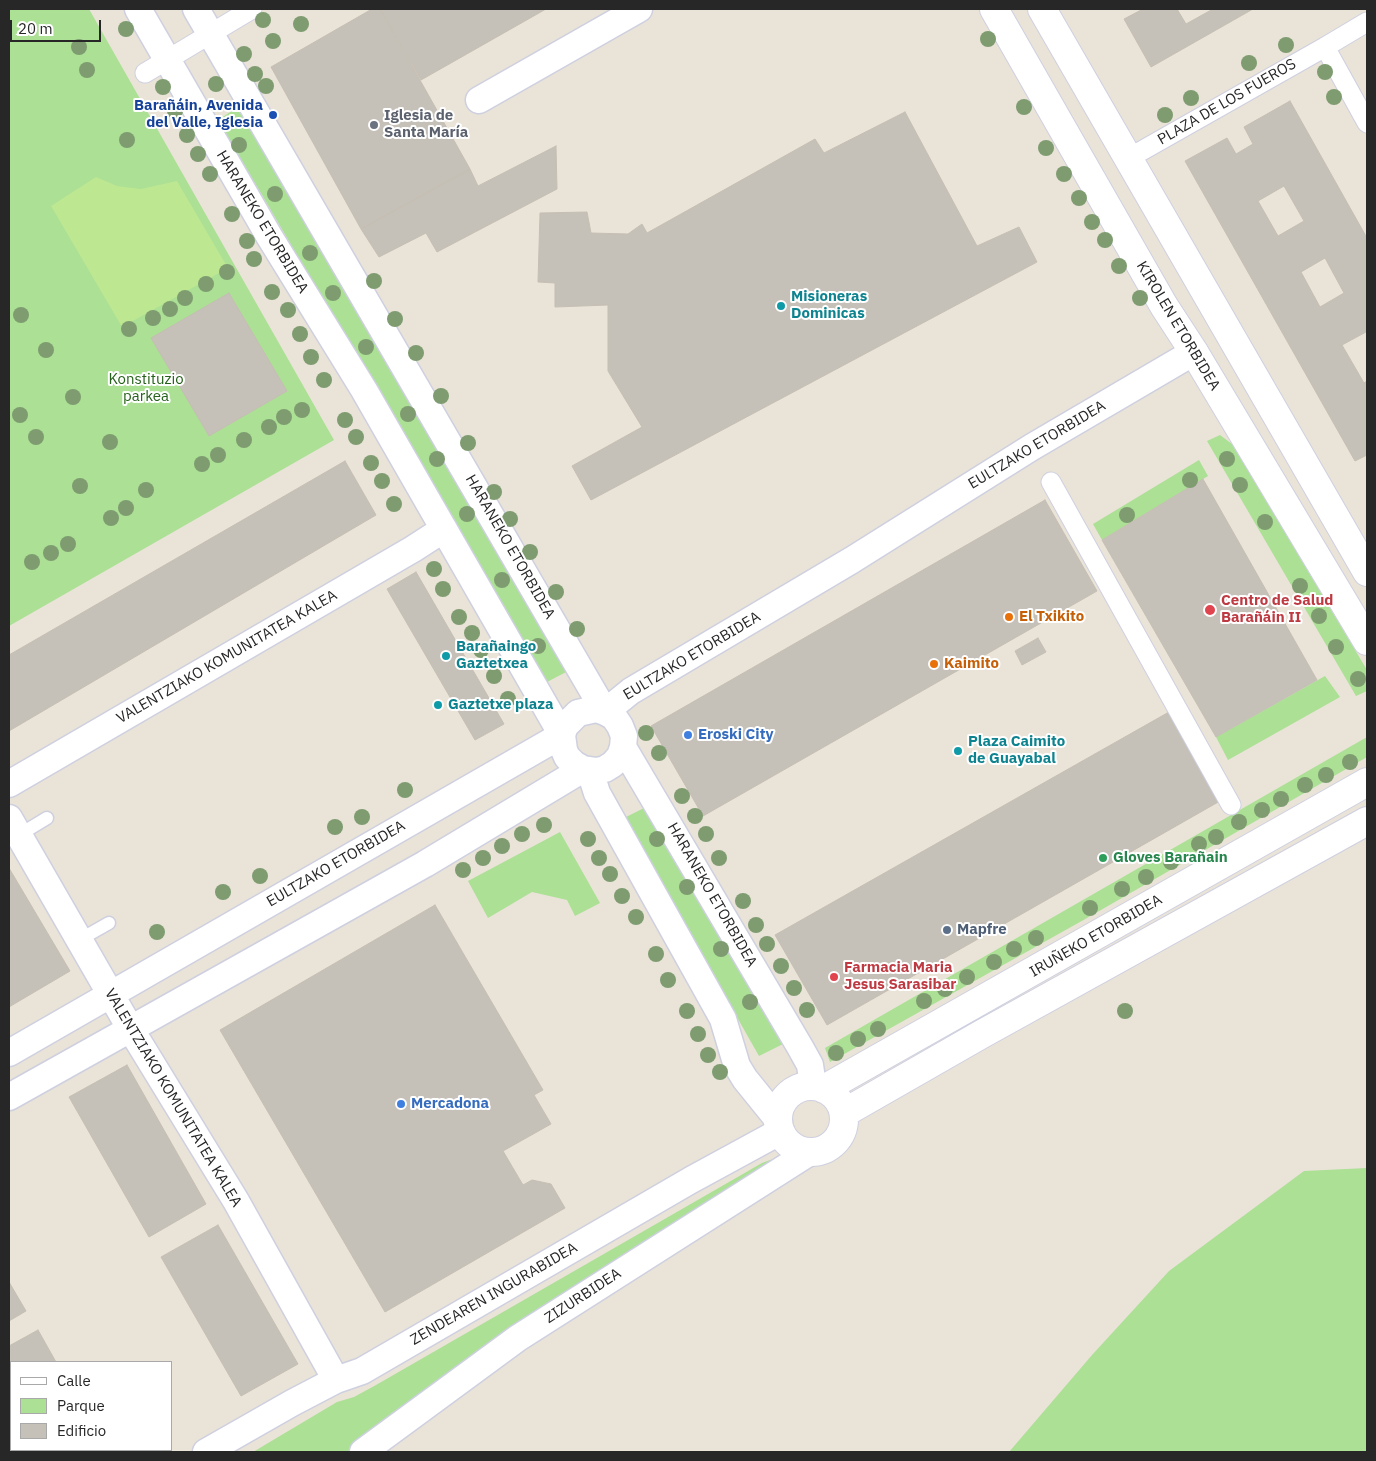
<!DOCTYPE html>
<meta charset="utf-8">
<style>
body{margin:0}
#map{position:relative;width:1376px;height:1461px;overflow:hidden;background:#eae3d8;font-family:"IBM Plex Sans",sans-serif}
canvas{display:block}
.frame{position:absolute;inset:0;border:10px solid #272727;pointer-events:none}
.legend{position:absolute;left:10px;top:1361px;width:162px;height:90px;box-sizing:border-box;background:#fff;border:1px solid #a9a9a9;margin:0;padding:6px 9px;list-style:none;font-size:15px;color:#272727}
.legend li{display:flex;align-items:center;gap:10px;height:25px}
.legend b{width:25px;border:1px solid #a9a9a9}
.scale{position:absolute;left:10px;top:20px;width:91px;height:22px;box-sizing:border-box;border:2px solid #272727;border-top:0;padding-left:6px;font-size:15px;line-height:18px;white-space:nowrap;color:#272727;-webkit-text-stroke:4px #fff;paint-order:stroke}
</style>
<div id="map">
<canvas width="1376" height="1461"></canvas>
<div class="frame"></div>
<ul class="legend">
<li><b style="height:6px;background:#fff"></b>Calle</li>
<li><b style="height:14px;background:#abe095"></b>Parque</li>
<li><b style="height:14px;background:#c5c0b8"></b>Edificio</li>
</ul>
<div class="scale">20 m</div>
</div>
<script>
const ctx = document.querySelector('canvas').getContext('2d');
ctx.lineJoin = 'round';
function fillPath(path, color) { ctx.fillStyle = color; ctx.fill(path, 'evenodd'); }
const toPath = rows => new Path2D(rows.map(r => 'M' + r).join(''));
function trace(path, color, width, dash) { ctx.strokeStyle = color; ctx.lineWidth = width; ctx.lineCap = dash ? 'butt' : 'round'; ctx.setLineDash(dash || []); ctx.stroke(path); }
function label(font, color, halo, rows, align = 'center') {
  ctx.font = font + ' "IBM Plex Sans",sans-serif'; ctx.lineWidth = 4; ctx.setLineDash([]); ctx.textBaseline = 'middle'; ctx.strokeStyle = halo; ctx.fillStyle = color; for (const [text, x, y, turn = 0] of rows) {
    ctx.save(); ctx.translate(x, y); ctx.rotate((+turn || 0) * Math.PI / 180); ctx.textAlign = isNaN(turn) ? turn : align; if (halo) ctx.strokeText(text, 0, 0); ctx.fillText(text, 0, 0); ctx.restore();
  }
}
fillPath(toPath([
 [9,9,89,9,334,440,9,626],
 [238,107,568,671,547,682,218,120],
 [1220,435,1232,444,1367,670,1367,691,1356,696,1207,441],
 [1199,460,1208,476,1102,540,1093,524],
 [1325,676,1340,697,1228,760,1216,737],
 [1367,737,1367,757,1087,918,830,1062,825,1048],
 [648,806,783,1044,759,1056,624,818],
 [560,832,600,903,575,916,567,900,532,892,488,918,468,881],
 [781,1156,349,1452,253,1452,337,1402,354,1397,376,1385,762,1163],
 [1367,1168,1367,1452,1009,1452,1092,1355,1169,1271,1304,1171]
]), '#abe095');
fillPath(toPath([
 [96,177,117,186,141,189,177,181,228,268,122,327,51,206]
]), '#bee791');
const building = toPath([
 [372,9,380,9,470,169,361,229,271,67,372,9],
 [380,9,546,9,421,80,380,9],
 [1143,9,1177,9,1186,24,1213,9,1253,9,1151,67,1124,19,1143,9],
 [1290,101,1367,238,1367,333,1366,332,1342,345,1364,383,1367,381,1367,455,1355,461,1185,161,1227,138,1236,154,1253,144,1244,127,1290,101],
 [1284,186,1304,221,1278,236,1258,201,1284,186],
 [1325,258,1344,293,1320,307,1301,272,1325,258],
 [905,112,977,246,1019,227,1037,262,591,500,572,466,642,427,608,371,608,305,555,307,555,283,538,282,540,213,587,212,591,233,628,234,642,224,647,233,815,139,824,153,905,112],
 [556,146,557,189,437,252,426,233,379,257,361,229,470,169,478,186,556,146],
 [229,293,287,391,209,436,151,338,229,293],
 [345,461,376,515,9,731,9,655,345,461],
 [1203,479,1317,680,1216,737,1102,540,1203,479],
 [1045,500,1097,591,703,816,651,726,1045,500],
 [416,572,504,724,475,740,387,589,416,572],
 [1038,638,1046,652,1022,665,1015,651,1038,638],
 [1169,712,1220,801,827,1025,775,935,1169,712],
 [9,868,70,971,9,1007,9,868],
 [435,905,543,1090,534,1095,551,1124,503,1151,523,1185,532,1180,551,1184,565,1208,385,1312,220,1030,435,905],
 [127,1065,206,1204,149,1237,69,1097,127,1065],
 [218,1225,298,1364,241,1396,161,1257,218,1225],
 [9,1282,26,1311,9,1321,9,1282],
 [38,1330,56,1362,11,1362,11,1416,9,1412,9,1346,38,1330],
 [30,1450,106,1450,107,1452,32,1452,30,1450]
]);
fillPath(building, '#c5c0b8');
trace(building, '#c5bfb3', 1);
const service = toPath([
 [19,835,47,818],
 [79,940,109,923]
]);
const pedestrian = toPath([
 [1325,47,1367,22],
 [145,73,252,9],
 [1129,158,1325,47,1367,123],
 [1051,482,1231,805]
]);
const minor = toPath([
 [138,9,269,236,364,390,562,735,564,750,567,757,574,764,583,769,597,771,605,769,613,764,620,756,623,747],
 [196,9,605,712,614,717,620,726,624,736,623,747,800,1047,810,1065,813,1086],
 [479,100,639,9],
 [605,712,631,691,852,560,1032,447,1194,352],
 [590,771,597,793,723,1019,737,1066,745,1079,779,1121],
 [9,784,413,549,444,529],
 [9,818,130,1028,236,1201,336,1380],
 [9,1053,562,735,565,726,578,713,596,709,605,712],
 [9,1097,425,864,583,769],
 [206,1452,292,1403,336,1380,362,1371,691,1180,781,1131],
 [363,1452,518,1338,810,1152]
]);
const tertiary = toPath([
 '778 1119a33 33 0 1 1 66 0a33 33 0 1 1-66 0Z',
 [824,1089,1367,782],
 [844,1113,982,1034,1367,821]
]);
const secondary = toPath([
 [994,9,1164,306,1194,352,1367,641],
 [1042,9,1367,572]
]);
trace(service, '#ced0e0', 15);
trace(pedestrian, '#ced0e0', 21);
trace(minor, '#ced0e0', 29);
trace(tertiary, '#ced0e0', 30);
trace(secondary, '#ced0e0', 30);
trace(service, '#fff', 12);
trace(pedestrian, '#fff', 19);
trace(minor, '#fff', 26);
trace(tertiary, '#fff', 28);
trace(secondary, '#fff', 28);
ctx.fillStyle = '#7e9c70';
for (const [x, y] of [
 [263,20],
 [301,24],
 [126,29],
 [988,39],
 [273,41],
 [1286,45],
 [79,47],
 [244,54],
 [1249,63],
 [87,70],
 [1325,72],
 [255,74],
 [216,84],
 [266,86],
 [163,87],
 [1334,97],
 [1191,98],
 [1024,107],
 [175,111],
 [1165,115],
 [187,135],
 [127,140],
 [239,145],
 [1046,148],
 [198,154],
 [210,174],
 [1064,174],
 [275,194],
 [1079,198],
 [232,214],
 [1092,222],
 [1105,240],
 [247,241],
 [310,253],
 [254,259],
 [1119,266],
 [227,272],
 [374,281],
 [206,284],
 [272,292],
 [333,293],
 [185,298],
 [1140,298],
 [170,309],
 [288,310],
 [21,315],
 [153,318],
 [395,319],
 [129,329],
 [300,334],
 [366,347],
 [46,350],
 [416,353],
 [311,357],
 [324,380],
 [441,396],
 [73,397],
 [302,410],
 [408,414],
 [20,415],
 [284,417],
 [345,420],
 [269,427],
 [36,437],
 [356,437],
 [244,440],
 [110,442],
 [468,443],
 [218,455],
 [437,459],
 [1227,459],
 [371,463],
 [202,464],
 [1190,480],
 [382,481],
 [1240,485],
 [80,486],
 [146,490],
 [494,492],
 [394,504],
 [126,508],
 [467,514],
 [1127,515],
 [111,518],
 [510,519],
 [1265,522],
 [68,544],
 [530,552],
 [51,553],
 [32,562],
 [434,569],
 [502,580],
 [1300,586],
 [443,589],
 [556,592],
 [1319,616],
 [459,617],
 [577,629],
 [472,633],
 [538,646],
 [1336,647],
 [481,650],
 [494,676],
 [1358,679],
 [508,699],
 [646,733],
 [659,753],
 [1350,762],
 [1326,775],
 [1305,785],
 [405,790],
 [682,796],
 [1281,799],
 [1262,810],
 [695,816],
 [362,817],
 [1239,822],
 [544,825],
 [335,827],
 [522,834],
 [706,834],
 [1216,837],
 [588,839],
 [657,839],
 [1199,844],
 [502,846],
 [483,858],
 [599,858],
 [719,858],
 [1171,862],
 [463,870],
 [610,874],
 [260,876],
 [1146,877],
 [687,887],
 [1122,889],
 [223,892],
 [622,896],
 [743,901],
 [1090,908],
 [636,917],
 [756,925],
 [157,932],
 [1036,938],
 [767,944],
 [721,949],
 [1014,949],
 [656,954],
 [994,962],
 [781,966],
 [967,977],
 [668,980],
 [794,988],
 [945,989],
 [924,1001],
 [750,1002],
 [807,1010],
 [687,1011],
 [1125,1011],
 [878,1029],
 [698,1034],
 [858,1039],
 [836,1053],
 [708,1055],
 [720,1072]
]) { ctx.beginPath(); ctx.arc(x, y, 8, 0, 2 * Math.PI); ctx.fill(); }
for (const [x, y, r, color] of [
 [273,115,5,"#1a4fb4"],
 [374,125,5,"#6b7280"],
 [781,306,5,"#0f9aa8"],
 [1210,610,6,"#e0444e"],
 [1009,617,5,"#e8710a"],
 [446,656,5,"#0f9aa8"],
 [934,664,5,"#e8710a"],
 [438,705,5,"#0f9aa8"],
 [688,735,5,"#3f7fe0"],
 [958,751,5,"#0f9aa8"],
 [1103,858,5,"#2e9e5b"],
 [947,930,5,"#5c6f8a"],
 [834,977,5,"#e0444e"],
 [401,1104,5,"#3f7fe0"]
]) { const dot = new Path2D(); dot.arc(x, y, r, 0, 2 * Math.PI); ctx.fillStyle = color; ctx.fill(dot); trace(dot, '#fff', 2); }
label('15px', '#272727', '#fff', [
 ["PLAZA DE LOS FUEROS",1227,102,-30],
 ["HARANEKO ETORBIDEA",262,222,59],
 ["KIROLEN ETORBIDEA",1178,326,59],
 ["EULTZAKO ETORBIDEA",1037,445,-31],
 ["HARANEKO ETORBIDEA",510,547,60],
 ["EULTZAKO ETORBIDEA",692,656,-31],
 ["VALENTZIAKO KOMUNITATEA KALEA",227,657,-30],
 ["EULTZAKO ETORBIDEA",336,864,-30],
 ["HARANEKO ETORBIDEA",712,895,60],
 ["IRUÑEKO ETORBIDEA",1096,936,-30],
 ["VALENTZIAKO KOMUNITATEA KALEA",173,1098,59],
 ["ZENDEAREN INGURABIDEA",494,1294,-30],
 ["ZIZURBIDEA",583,1296,-33]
]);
label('bold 15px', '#164399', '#fff', [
 ["Barañáin, Avenida",263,106],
 ["del Valle, Iglesia",263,123]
], 'right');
label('bold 15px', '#5b616d', '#fff', [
 ["Iglesia de",384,116],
 ["Santa María",384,133]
], 'left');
label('bold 15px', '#0d838f', '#fff', [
 ["Misioneras",791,297],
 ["Dominicas",791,314],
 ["Barañaingo",456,647],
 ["Gaztetxea",456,664],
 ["Gaztetxe plaza",448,705],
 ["Plaza Caimito",968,742],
 ["de Guayabal",968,759]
], 'left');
label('15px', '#25611a', '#fff', [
 ["Konstituzio",146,380],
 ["parkea",146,397]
]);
label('bold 15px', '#be3a42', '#fff', [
 ["Centro de Salud",1221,601],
 ["Barañáin II",1221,618],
 ["Farmacia Maria",844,968],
 ["Jesus Sarasibar",844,985]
], 'left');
label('bold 15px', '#c56008', '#fff', [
 ["El Txikito",1019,617],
 ["Kaimito",944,664]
], 'left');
label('bold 15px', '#366cbe', '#fff', [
 ["Eroski City",698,735],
 ["Mercadona",411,1104]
], 'left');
label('bold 15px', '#27864d', '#fff', [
 ["Gloves Barañain",1113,858]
], 'left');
label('bold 15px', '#4e5e75', '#fff', [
 ["Mapfre",957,930]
], 'left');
</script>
